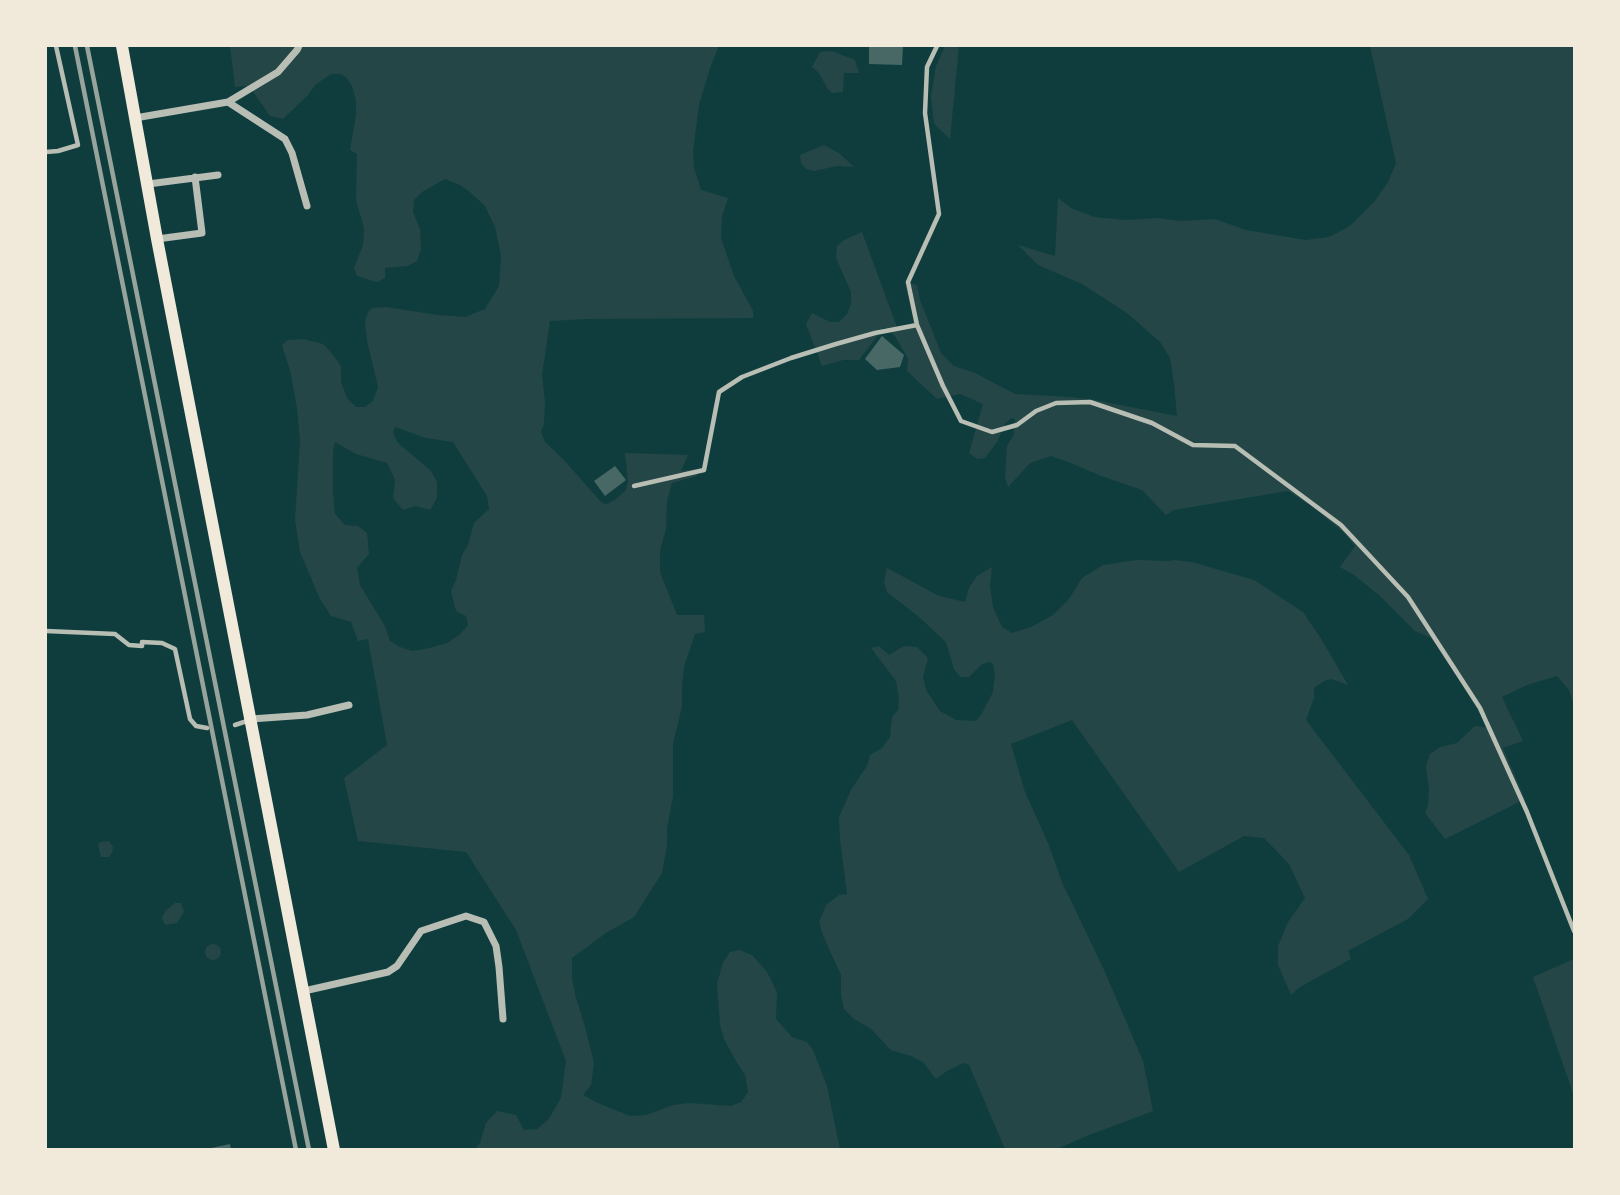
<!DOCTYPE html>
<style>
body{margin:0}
#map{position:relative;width:1620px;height:1195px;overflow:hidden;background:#0f3d3e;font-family:"PT Sans",sans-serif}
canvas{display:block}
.frame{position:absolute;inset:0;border:47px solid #f1e9da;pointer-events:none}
</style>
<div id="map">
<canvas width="1620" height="1195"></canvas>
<div class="frame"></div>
</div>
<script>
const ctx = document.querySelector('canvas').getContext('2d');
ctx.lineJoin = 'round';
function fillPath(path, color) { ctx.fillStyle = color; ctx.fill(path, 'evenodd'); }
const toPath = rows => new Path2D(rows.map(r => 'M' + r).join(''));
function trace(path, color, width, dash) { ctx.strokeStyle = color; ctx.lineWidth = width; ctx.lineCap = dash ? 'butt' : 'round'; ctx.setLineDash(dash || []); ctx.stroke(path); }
fillPath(toPath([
 [230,46,719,46,711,65,699,105,693,152,694,168,701,190,728,198,722,216,721,238,734,276,753,311,753,318,585,319,550,321,542,375,545,401,544,424,541,432,545,442,563,459,602,503,607,504,616,499,626,490,628,482,625,453,688,455,681,471,696,469,697,476,672,483,667,501,666,529,660,550,660,572,677,615,704,615,705,632,695,634,684,667,682,684,682,707,673,743,673,797,667,828,667,845,662,873,634,917,606,933,572,958,572,978,576,998,584,1023,594,1063,591,1085,583,1095,598,1103,630,1116,646,1115,673,1105,689,1103,731,1106,741,1102,748,1092,745,1075,736,1061,724,1039,720,1025,717,984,723,962,730,952,739,950,752,955,767,972,777,992,776,1019,792,1037,807,1042,813,1050,827,1086,840,1149,475,1149,480,1143,486,1123,497,1111,516,1115,524,1130,537,1129,548,1120,561,1098,566,1061,516,930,466,852,358,841,344,778,387,745,368,639,358,641,351,622,331,616,320,599,300,552,295,520,300,441,297,408,291,374,282,345,288,340,303,339,323,344,330,351,341,366,341,382,347,398,356,407,365,407,373,401,378,387,367,341,365,322,368,312,372,308,386,307,438,315,465,317,485,309,499,286,501,256,495,227,485,206,471,193,460,185,445,179,422,192,414,200,413,212,420,229,421,249,417,261,407,266,385,268,385,278,377,282,357,276,354,268,363,245,364,228,356,200,357,154,350,150,356,115,356,101,352,86,346,77,340,74,331,74,315,85,308,95,283,119,270,116,250,87,243,86,235,87],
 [395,427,426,438,453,442,487,496,489,509,474,523,468,545,462,555,456,580,451,591,456,611,466,616,468,625,459,635,447,643,430,648,412,651,400,647,390,641,385,626,360,585,357,568,369,554,367,533,358,526,345,525,335,514,333,493,333,451,335,442,356,454,387,463,395,480,393,498,403,510,415,506,430,510,437,498,437,482,431,471,397,442,393,432],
 [945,46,959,46,950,139,934,124,931,96,936,66],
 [1370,46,1574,46,1574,705,1569,690,1557,676,1527,685,1502,697,1523,741,1503,748,1525,799,1445,839,1425,813,1428,805,1429,790,1426,766,1430,754,1440,747,1457,743,1475,726,1489,728,1489,720,1481,707,1478,707,1431,638,1415,631,1380,596,1354,575,1340,567,1355,546,1343,532,1310,505,1288,491,1174,510,1166,515,1142,490,1101,476,1071,463,1051,456,1030,463,1008,487,1005,477,1007,446,1014,434,1015,419,1011,418,1005,424,997,442,985,458,977,459,969,453,983,404,960,394,937,399,907,371,908,359,895,336,884,327,859,360,843,360,822,366,806,324,812,313,830,322,839,322,847,314,851,304,851,292,836,258,837,246,844,240,862,232,897,327,914,324,905,282,917,285,920,300,941,353,954,366,975,373,1015,394,1070,397,1095,400,1177,416,1174,384,1170,358,1160,342,1127,313,1082,284,1038,265,1018,245,1055,256,1058,198,1071,208,1094,217,1126,220,1157,218,1181,221,1215,219,1246,230,1306,240,1329,237,1350,226,1374,202,1388,182,1396,163],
 [832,51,855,60,859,73,844,73,843,92,832,93,827,88,819,73,812,67,820,52],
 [824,145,839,153,854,167,837,166,814,171,806,169,801,163,800,155],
 [1137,560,1169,561,1174,560,1192,562,1254,580,1303,612,1322,640,1348,685,1331,679,1324,681,1314,688,1314,698,1306,720,1409,855,1428,899,1408,919,1348,951,1351,959,1300,987,1291,995,1278,965,1278,946,1288,922,1305,898,1289,864,1264,838,1244,836,1179,872,1072,720,1011,744,1025,792,1048,843,1062,882,1105,972,1143,1061,1153,1111,1089,1135,1057,1149,1005,1149,969,1065,963,1063,947,1071,936,1079,923,1062,911,1056,891,1050,870,1028,854,1019,844,1009,841,994,841,975,824,938,819,922,826,905,839,895,847,894,840,839,839,817,852,788,867,766,870,755,882,748,890,737,892,717,898,710,899,698,896,681,871,648,879,646,889,655,904,646,917,647,928,658,923,677,926,690,940,711,956,720,976,721,981,715,993,692,995,674,993,664,990,662,982,664,969,677,960,677,954,669,946,642,919,617,887,592,884,582,887,568,939,596,965,602,969,588,977,576,992,567,990,586,993,607,1002,627,1012,633,1031,627,1053,615,1069,599,1082,578,1103,565],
 [109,841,113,847,112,853,109,857,101,857,98,845,100,842],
 [175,903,181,903,184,912,177,923,165,925,162,918,165,911],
 '205 952a8 8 0 1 1 16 0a8 8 0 1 1-16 0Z',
 [1574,959,1574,1096,1533,977]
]), '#244646');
fillPath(toPath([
 [869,46,903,46,902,65,869,64],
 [882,336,904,355,900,367,877,370,865,359],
 [615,466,626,480,605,496,594,481],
 [230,1144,231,1150,211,1150,211,1148]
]), '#486865');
trace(toPath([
 [937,46,927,67,925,113,939,214,908,282,917,325,943,386,961,421,992,432,1017,425,1036,411,1056,403,1090,402,1152,423,1193,445,1235,446,1341,525,1408,597,1480,708,1527,812,1574,931],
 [46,152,58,151,78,145,56,46],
 [634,486,704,470,719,392,742,377,791,358,836,344,875,333,917,325],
 [46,631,115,634,129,645,142,646,142,642,162,643,175,649,190,719,196,726,207,728],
 [235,725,250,720]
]), '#b8beb3', 4.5);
trace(toPath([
 [228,102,285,139,292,153,307,206],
 [135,118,228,102,278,72,297,50,299,46],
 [148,184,218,175],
 [157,239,202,233,195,177],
 [251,719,307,715,349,705],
 [304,991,388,972,397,966,421,931,466,916,484,922,496,946,499,967,503,1019]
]), '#b8beb3', 7);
trace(toPath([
 [122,46,157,239,334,1150]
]), '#f1e9da', 12);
trace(toPath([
 [75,46,296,1150],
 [87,46,309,1150]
]), '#97a49c', 4.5);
</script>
